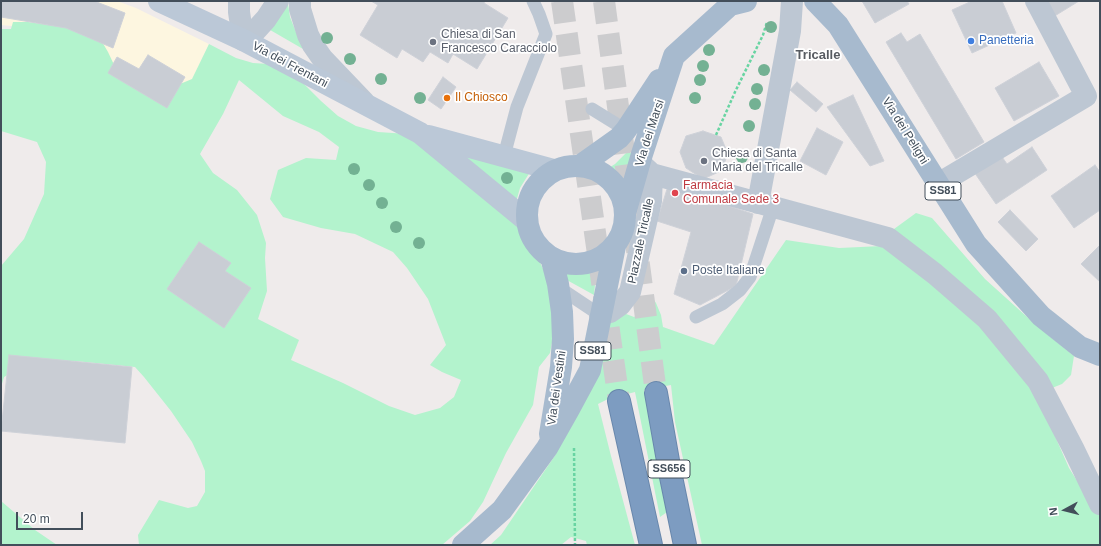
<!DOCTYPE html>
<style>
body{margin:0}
#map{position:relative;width:1101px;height:546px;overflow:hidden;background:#efebeb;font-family:Helvetica,sans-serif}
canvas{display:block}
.frame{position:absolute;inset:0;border:2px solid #424e5a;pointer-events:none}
.north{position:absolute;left:1045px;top:490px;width:40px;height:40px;-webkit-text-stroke:3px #fff;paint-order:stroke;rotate:263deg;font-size:11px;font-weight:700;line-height:16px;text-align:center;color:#424e5a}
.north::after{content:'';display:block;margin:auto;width:14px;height:18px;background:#424e5a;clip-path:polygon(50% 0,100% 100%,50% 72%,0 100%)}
.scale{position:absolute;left:16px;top:512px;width:67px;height:18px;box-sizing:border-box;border:2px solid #424e5a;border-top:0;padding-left:5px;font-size:12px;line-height:14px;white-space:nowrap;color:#424e5a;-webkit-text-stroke:3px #fff;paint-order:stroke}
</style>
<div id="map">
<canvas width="1101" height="546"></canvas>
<div class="frame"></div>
<div class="north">N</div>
<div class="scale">20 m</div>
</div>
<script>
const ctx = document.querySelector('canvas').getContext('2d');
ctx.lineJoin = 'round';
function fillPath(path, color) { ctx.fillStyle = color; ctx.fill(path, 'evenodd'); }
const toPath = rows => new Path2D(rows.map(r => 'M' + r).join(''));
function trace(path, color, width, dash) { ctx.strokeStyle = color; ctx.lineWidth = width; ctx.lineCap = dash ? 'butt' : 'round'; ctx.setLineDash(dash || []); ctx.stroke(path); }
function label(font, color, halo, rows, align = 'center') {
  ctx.font = font + ' Helvetica,sans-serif'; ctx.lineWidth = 3.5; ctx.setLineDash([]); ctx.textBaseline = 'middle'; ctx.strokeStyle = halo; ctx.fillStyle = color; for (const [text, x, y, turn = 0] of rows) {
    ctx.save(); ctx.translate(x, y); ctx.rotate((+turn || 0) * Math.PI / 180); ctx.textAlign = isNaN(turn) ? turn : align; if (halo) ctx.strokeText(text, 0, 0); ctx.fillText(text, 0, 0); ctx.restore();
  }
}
fillPath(toPath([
 [1,1,117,1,136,8,209,44,193,79,167,108,53,30,1,25]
]), '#fdf6e0');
fillPath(toPath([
 [288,4,290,17,296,32,303,49,265,27],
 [13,22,28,22,49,25,77,27,98,35,108,52,116,69,180,84,192,79,209,44,236,58,253,63,269,64,304,84,321,101,338,116,356,126,378,132,408,134,525,230,544,271,554,309,555,327,550,353,539,367,533,405,506,453,483,502,470,521,442,545,139,545,138,535,159,500,188,508,197,506,205,492,205,471,201,461,192,442,171,411,144,377,135,367,75,361,45,362,27,364,4,377,1,387,1,266,24,239,44,194,46,162,37,142,1,131,1,29,11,29],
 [239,80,283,116,319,132,339,147,336,160,306,158,278,170,270,199,283,217,321,228,355,234,393,252,407,268,428,299,446,345,430,365,442,372,461,380,454,397,440,408,415,415,389,406,343,383,291,360,299,340,258,319,267,291,265,258,266,243,257,215,237,190,213,173,200,154,223,114],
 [443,143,530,172,520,188,516,202],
 [628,151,636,157,622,190,612,177,604,171,615,164],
 [916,213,932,218,985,279,1036,325,1074,356,1071,375,1062,384,1052,388,1033,386,1069,468,1100,517,1100,545,702,545,675,422,671,385,644,390,655,444,670,510,660,517,635,392,608,399,598,404,611,456,635,545,587,545,586,541,571,537,561,545,490,545,501,535,556,454,608,307,634,317,639,314,645,300,648,295,652,297,656,303,661,315,663,327,714,345,786,240,839,248,882,246,894,229],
 [597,263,594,295,565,279,561,269,588,266],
 [1,501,35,530,57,545,1,545]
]), '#b3f3cd');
const building = toPath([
 [1,1,94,1,125,13,113,48,66,28,1,17,1,1],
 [371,1,485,1,484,3,508,18,477,69,453,54,448,63,430,52,423,62,402,49,397,58,360,35,378,5,371,1],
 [862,1,907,1,909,4,875,23,862,1],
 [972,1,1002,1,1016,33,972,53,952,10,972,1],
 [1043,1,1079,1,1053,17,1043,1],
 [901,33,907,42,920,34,984,142,956,159,886,42,901,33],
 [148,55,185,77,167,108,108,73,117,57,139,69,148,55],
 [1039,62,1059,96,1014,121,995,88,1039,62],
 [443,77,456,87,441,109,428,100,443,77],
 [797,82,823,104,816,112,790,90,797,82],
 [853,95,884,161,870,166,827,107,853,95],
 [817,128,843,142,826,175,800,161,817,128],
 [703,131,721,137,728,154,721,171,703,179,686,168,680,152,686,136,703,131],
 [1032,147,1047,170,996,204,972,169,998,151,1007,164,1032,147],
 [1095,165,1100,172,1100,210,1074,228,1051,196,1095,165],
 [668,186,753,214,736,286,700,305,674,294,691,232,657,221,668,186],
 [1010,210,1038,239,1026,251,998,222,1010,210],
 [199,242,231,263,225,271,251,288,224,328,167,289,199,242],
 [1100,245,1100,282,1081,264,1100,245],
 [9,355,132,367,125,443,1,431,9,355]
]);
fillPath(building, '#c9cdd4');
trace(building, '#ced1d8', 1);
trace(toPath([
 [562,1,619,401],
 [604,1,656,393]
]), '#ccccce', 22, [22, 11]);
const highway = toPath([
 [656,393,670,472,685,545],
 [619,401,651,545]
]);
trace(highway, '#6887ac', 24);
trace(toPath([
 [716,135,735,92,763,35,767,22],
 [574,448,575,545]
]), '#68d4a2', 2.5, [3, 2]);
trace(toPath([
 [592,109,626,130],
 [504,156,517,107,546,34,539,14,533,1],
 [558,287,600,315],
 [696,317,722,304,740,290,750,277,773,207]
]), '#bdc7d3', 13);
trace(toPath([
 [239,1,239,12,243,40],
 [300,1,300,9,308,35,313,45,322,58,364,102],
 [243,40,256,30,266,19,278,1],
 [640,163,652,174,888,238,935,274,987,319,1038,381,1073,448,1100,504],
 [938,184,1086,96,1036,1],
 [758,203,790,31,792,1],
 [600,315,610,312,620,305,630,292,651,201,652,174]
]), '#bdc7d3', 22);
trace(toPath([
 [159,1,243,40,420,133,527,221],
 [429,136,554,170]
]), '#bbc8d7', 22);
trace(toPath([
 [815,1,838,25,976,244,1041,316,1080,347,1100,355],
 [581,165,619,138,626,130,659,80],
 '527 215a49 49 0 1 1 98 0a49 49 0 1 1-98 0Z',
 [626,210,642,154,674,56,730,5,746,1],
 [550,434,561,367,563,339,562,312,558,284,551,257],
 [463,545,502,510,547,448,569,409,590,370,615,246]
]), '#a7bace', 22);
trace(highway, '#7d9cc1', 22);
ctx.fillStyle = '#73b193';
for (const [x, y] of [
 [771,27],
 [327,38],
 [709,50],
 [350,59],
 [703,66],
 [764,70],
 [381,79],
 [700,80],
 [757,89],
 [420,98],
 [695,98],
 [755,104],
 [749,126],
 [742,157],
 [354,169],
 [507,178],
 [369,185],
 [382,203],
 [396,227],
 [419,243]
]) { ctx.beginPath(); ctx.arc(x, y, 6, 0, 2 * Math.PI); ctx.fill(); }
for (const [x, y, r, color] of [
 [971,41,4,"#3f7fe0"],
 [433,42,4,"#6b7280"],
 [447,98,4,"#e8710a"],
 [704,161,4,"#6b7280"],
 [675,193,4,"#e0444e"],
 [684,271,4,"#5c6f8a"]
]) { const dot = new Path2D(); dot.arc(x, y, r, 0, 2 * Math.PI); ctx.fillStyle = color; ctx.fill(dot); trace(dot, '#fff', 1.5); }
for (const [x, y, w] of [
 [943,191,36],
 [593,351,36],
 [669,469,42]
]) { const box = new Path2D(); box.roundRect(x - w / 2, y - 9, w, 18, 3); ctx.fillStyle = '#fff'; ctx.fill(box); trace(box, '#424e5a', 1); }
label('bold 11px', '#424e5a', null, [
 ["SS81",943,191],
 ["SS81",593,351],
 ["SS656",669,469]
]);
label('12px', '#5b616d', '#fff', [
 ["Chiesa di San",441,35],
 ["Francesco Caracciolo",441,49],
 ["Chiesa di Santa",712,154],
 ["Maria del Tricalle",712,168]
], 'left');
label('12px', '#366cbe', '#fff', [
 ["Panetteria",979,41]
], 'left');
label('12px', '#424e5a', '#fff', [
 ["Via dei Frentani",290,65,28],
 ["Via dei Peligni",905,131,58],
 ["Via dei Marsi",650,133,-72],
 ["Piazzale Tricalle",641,241,-78],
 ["Via dei Vestini",557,388,-82]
]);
label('12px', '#c56008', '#fff', [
 ["Il Chiosco",455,98]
], 'left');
label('12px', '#be3a42', '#fff', [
 ["Farmacia",683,186],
 ["Comunale Sede 3",683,200]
], 'left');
label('12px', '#4e5e75', '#fff', [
 ["Poste Italiane",692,271]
], 'left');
label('bold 13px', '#575b61', '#fff', [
 ["Tricalle",818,55]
]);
</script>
